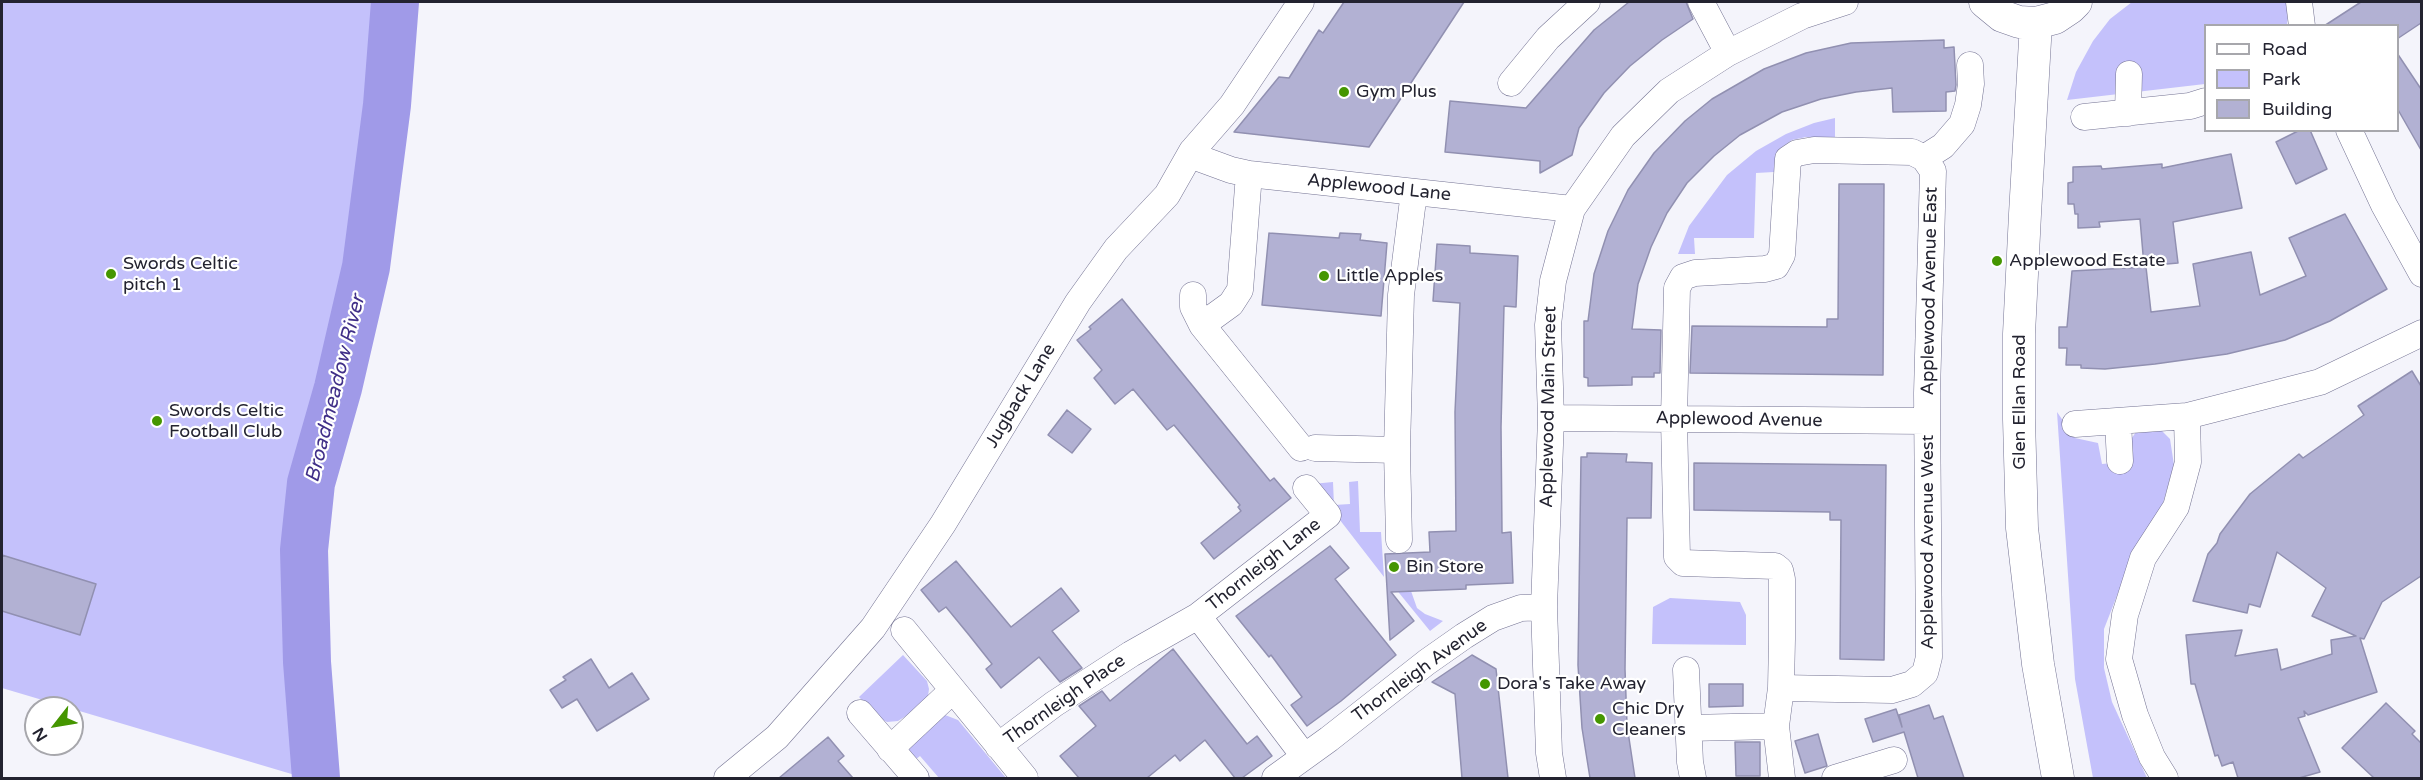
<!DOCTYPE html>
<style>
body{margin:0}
#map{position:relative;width:2423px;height:780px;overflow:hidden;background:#f4f4fb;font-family:"Varela Round",sans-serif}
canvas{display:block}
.frame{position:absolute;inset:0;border:3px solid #232330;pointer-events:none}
.legend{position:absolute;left:2204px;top:24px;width:195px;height:108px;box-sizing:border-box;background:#fff;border:2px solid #a7a7ac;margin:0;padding:8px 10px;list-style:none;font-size:18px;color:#232330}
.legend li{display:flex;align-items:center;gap:12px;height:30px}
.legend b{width:30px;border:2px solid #a7a7ac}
.north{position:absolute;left:24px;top:696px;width:60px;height:60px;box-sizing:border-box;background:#fff;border:2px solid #a7a7ac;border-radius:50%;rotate:239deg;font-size:16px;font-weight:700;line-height:24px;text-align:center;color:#232330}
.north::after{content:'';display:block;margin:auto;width:21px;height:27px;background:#459600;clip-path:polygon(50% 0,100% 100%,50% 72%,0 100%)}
</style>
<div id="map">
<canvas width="2423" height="780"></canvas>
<div class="frame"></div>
<ul class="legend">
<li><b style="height:8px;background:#fff"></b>Road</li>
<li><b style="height:16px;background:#c4c1fb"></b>Park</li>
<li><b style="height:16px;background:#b2b1d3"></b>Building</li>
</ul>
<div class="north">N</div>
</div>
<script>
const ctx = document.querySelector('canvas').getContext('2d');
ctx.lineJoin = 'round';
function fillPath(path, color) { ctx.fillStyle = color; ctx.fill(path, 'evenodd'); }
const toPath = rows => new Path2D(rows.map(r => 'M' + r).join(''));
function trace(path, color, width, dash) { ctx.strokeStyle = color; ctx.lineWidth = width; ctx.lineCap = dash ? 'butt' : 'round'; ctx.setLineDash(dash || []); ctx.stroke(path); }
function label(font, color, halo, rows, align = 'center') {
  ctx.font = font + ' "Varela Round",sans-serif'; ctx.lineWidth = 4.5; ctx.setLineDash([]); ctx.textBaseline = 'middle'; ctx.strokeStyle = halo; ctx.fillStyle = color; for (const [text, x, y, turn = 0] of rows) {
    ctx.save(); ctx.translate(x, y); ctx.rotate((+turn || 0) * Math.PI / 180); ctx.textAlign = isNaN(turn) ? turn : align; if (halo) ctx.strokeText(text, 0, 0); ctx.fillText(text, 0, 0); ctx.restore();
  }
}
fillPath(toPath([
 [2,2,387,2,335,326,290,516,288,594,305,778,2,688],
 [2132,2,2289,2,2287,25,2206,26,2205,84,2067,100,2076,72,2093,41,2110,19],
 [1835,118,1835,137,1806,137,1792,140,1782,147,1774,172,1756,173,1754,238,1694,238,1695,254,1678,254,1689,226,1727,175,1756,151,1786,134,1814,123],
 [2057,412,2075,438,2098,443,2102,464,2125,462,2127,445,2136,432,2151,428,2162,431,2170,439,2174,465,2163,503,2125,575,2104,629,2104,668,2112,702,2147,778,2093,778,2075,679],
 [1358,481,1360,532,1381,532,1384,577,1312,484,1333,482,1334,505,1350,504,1349,482],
 [1391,583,1411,591,1417,608,1425,614,1443,621,1430,631],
 [1670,598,1740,602,1746,615,1746,645,1652,644,1653,607],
 [903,655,927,681,929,689,928,696,909,714,898,721,887,722,879,718,859,697],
 [945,715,958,720,1006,778,939,778,920,756,915,760,909,750,910,744,938,717]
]), '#c4c1fb');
trace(toPath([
 [316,778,307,662,304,550,311,483,338,388,366,267,387,105,395,2]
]), '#a09ae8', 48);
const building = toPath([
 [1344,2,1464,2,1369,147,1234,132,1279,77,1289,78,1319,30,1323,33,1344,2],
 [1629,2,1686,2,1693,19,1662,40,1630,66,1604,93,1579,128,1572,155,1540,173,1540,161,1445,152,1450,101,1526,108,1594,30,1629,2],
 [2361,2,2421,2,2421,23,2397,39,2397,26,2324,26,2361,2],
 [1944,40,1944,48,1954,47,1956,85,1955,91,1946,92,1946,111,1893,112,1892,88,1856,92,1821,99,1782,112,1740,135,1714,156,1687,183,1667,213,1651,247,1638,284,1632,329,1661,330,1660,373,1654,373,1654,377,1632,377,1632,385,1588,386,1588,378,1584,377,1584,321,1588,321,1594,274,1608,231,1628,190,1654,153,1685,121,1712,99,1764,69,1806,53,1851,43,1944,40],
 [2397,53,2421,89,2421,150,2397,108,2397,53],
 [2300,130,2310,130,2327,169,2296,184,2276,142,2300,130],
 [2231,154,2242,208,2173,222,2178,263,2144,266,2140,219,2099,222,2100,227,2078,228,2078,214,2075,214,2074,204,2068,204,2068,183,2073,182,2073,167,2101,166,2102,169,2162,164,2162,168,2231,154],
 [1839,184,1884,184,1883,375,1690,373,1692,326,1827,327,1827,319,1838,319,1839,184],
 [2345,214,2387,289,2330,321,2285,340,2227,354,2155,364,2105,369,2081,368,2081,365,2066,365,2067,348,2059,348,2059,327,2067,327,2072,271,2146,267,2151,312,2200,306,2193,264,2251,252,2260,295,2306,276,2289,238,2345,214],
 [1269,233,1339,238,1340,233,1361,234,1360,240,1387,243,1381,316,1262,305,1269,233],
 [1437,244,1470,246,1470,253,1518,256,1516,307,1504,306,1501,427,1502,533,1511,532,1513,583,1466,585,1466,589,1391,592,1414,621,1390,640,1385,554,1430,552,1429,532,1456,531,1455,412,1460,303,1433,301,1437,244],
 [1122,299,1270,481,1274,478,1291,498,1214,559,1201,543,1241,511,1238,507,1240,505,1174,425,1167,430,1133,389,1115,404,1094,378,1102,370,1077,340,1091,329,1089,327,1122,299],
 [2412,371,2421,386,2421,576,2382,602,2364,639,2360,638,2377,692,2308,715,2304,711,2305,716,2298,718,2320,772,2299,778,2238,778,2233,762,2222,766,2218,755,2215,756,2195,684,2191,684,2186,635,2242,630,2235,656,2277,649,2281,670,2332,654,2331,640,2356,636,2312,616,2326,588,2277,552,2260,607,2249,604,2247,613,2193,601,2208,554,2217,543,2220,534,2250,494,2299,454,2303,458,2364,415,2358,406,2412,371],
 [1067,410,1091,429,1072,453,1048,435,1067,410],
 [1587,453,1627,454,1626,462,1652,463,1651,518,1627,518,1625,669,1627,725,1635,778,1590,778,1582,728,1578,665,1581,457,1587,457,1587,453],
 [1694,463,1886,465,1884,660,1840,659,1841,520,1830,520,1830,512,1694,510,1694,463],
 [1330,546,1349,568,1335,579,1396,655,1341,701,1307,726,1291,705,1302,697,1271,655,1269,657,1236,616,1330,546],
 [2,555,96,584,80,635,2,611,2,555],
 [956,561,1011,627,1061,588,1079,611,1052,631,1082,668,1060,682,1039,657,1001,688,986,669,992,664,969,635,946,607,939,612,921,590,956,561],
 [1173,649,1247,744,1257,736,1272,756,1242,778,1235,778,1205,740,1180,761,1175,755,1147,778,1079,778,1060,756,1096,726,1079,706,1102,691,1110,701,1173,649],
 [1472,655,1496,669,1508,778,1462,778,1455,694,1432,682,1472,655],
 [591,659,609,688,632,673,649,699,597,731,577,699,562,708,550,690,566,680,563,677,591,659],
 [1709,684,1743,684,1743,706,1709,707,1709,684],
 [2386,703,2415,731,2412,734,2421,743,2421,778,2374,778,2342,748,2386,703],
 [1929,705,1934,719,1943,716,1964,778,1918,778,1904,732,1873,742,1865,719,1896,709,1902,727,1899,715,1929,705],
 [1818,734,1827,766,1805,773,1795,741,1818,734],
 [828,737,844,756,838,761,853,778,779,778,828,737],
 [1735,742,1760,742,1760,776,1736,776,1735,742]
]);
fillPath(building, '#b2b1d3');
trace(building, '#9190b1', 1.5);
const minor = toPath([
 [1701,2,1728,53],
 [2299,2,2302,26],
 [1511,83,1548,38,1587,2],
 [2128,113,2129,74],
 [2084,117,2190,106,2206,101],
 [2349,130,2384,205,2422,274],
 [1192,151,1201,159,1231,170,1249,174,1572,209],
 [1924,158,1943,146,1962,124,1968,105,1971,84,1970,65],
 [1193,295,1193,307,1202,325,1301,448],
 [1202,325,1231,304,1240,290,1249,174],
 [1551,418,1927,421],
 [2118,422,2120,461],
 [2075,424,2187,416,2320,382,2422,333],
 [1315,448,1397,450],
 [1399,540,1397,450,1401,295,1414,192],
 [904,630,1025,778],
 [1686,670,1690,762,1693,778],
 [1781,688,1892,690,1912,684,1925,673,1929,657,1927,393,1933,171,1924,158,1912,152,1814,150,1797,153,1788,159,1782,255,1776,266,1765,269,1695,273,1683,277,1677,288,1674,419,1677,557,1683,563,1775,566,1780,570,1782,579,1782,639,1781,688,1776,726,1782,778],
 [860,713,916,778],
 [1688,728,1776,726],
 [998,746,1054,704,1131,654,1198,616],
 [890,749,953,690],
 [1304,756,1198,616,1328,515,1306,488],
 [727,778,777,737,873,628,943,524,1078,302,1116,249,1167,195,1192,151,1232,105,1301,2],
 [1275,778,1329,739,1427,662,1464,636,1493,618,1521,608,1544,607],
 [1553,778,1549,753,1544,607,1551,418,1548,325,1553,281,1572,209,1623,136,1669,91,1728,53,1802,16,1845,2],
 [1835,778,1894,760],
 [2165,778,2152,757,2135,715,2119,659,2125,615,2143,558,2176,507,2188,462,2187,416]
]);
const tertiary = toPath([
 [1985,2,2002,16,2019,22,2036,23,2055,18,2070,8,2076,2],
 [2036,23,2025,214,2019,334,2019,419,2022,528,2038,664,2058,778]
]);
trace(minor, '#747393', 27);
trace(tertiary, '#747393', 33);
trace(minor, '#fff', 26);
trace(tertiary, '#fff', 32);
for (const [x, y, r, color] of [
 [1344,92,6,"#459600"],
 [1997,261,6,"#459600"],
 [111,274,6,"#459600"],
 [1324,276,6,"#459600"],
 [157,421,6,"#459600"],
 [1394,567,6,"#459600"],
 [1485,684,6,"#459600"],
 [1600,719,6,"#459600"]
]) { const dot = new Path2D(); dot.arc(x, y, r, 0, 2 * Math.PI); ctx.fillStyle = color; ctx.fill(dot); trace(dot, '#fff', 2); }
label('18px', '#232330', '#fff', [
 ["Gym Plus",1356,92],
 ["Applewood Estate",2009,261],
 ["Swords Celtic",123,264],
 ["pitch 1",123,285],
 ["Little Apples",1336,276],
 ["Swords Celtic",169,411],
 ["Football Club",169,432],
 ["Bin Store",1406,567],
 ["Dora's Take Away",1497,684],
 ["Chic Dry",1612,709],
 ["Cleaners",1612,730]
], 'left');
label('18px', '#232330', '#fff', [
 ["Applewood Lane",1379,188,6],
 ["Applewood Avenue East",1930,291,-89],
 ["Jugback Lane",1021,396,-59],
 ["Glen Ellan Road",2020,402,-90],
 ["Applewood Main Street",1549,407,-89],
 ["Applewood Avenue",1739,420,1],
 ["Applewood Avenue West",1928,542,-90],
 ["Thornleigh Lane",1264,565,-38],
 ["Thornleigh Avenue",1420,671,-36],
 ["Thornleigh Place",1065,700,-35]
]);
label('italic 20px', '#402f88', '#fff', [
 ["Broadmeadow River",336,389,-76]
]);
</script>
